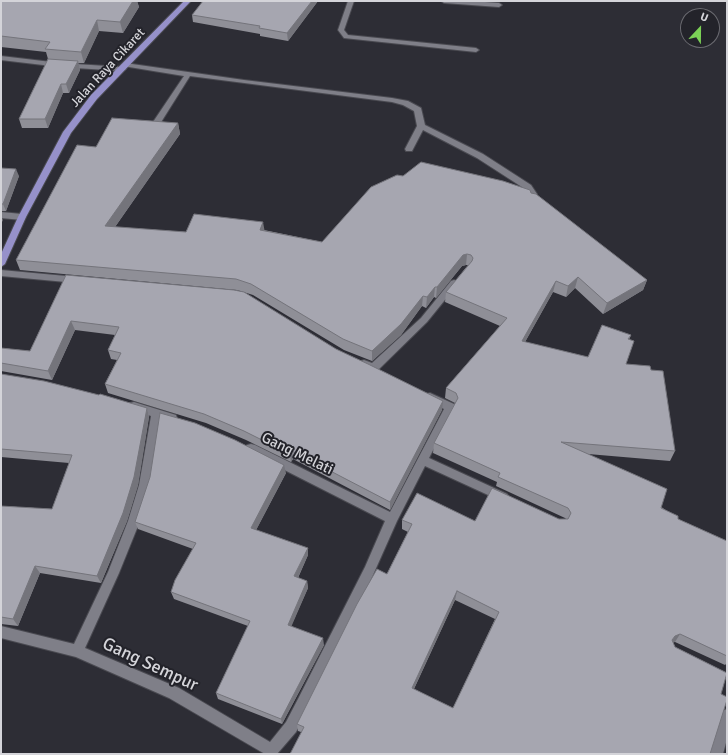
<!DOCTYPE html>
<style>
body{margin:0}
#map{position:relative;width:728px;height:755px;overflow:hidden;background:#2d2d35;font-family:Signika,sans-serif}
canvas{display:block}
.frame{position:absolute;inset:0;border:2px solid #d4d4d9;pointer-events:none}
.north{position:absolute;left:680px;top:8px;width:40px;height:40px;box-sizing:border-box;background:#23232a;border:1px solid #6a6a70;border-radius:50%;rotate:22deg;font-size:11px;font-weight:700;line-height:16px;text-align:center;color:#d4d4d9}
.north::after{content:'';display:block;margin:auto;width:14px;height:18px;background:#7bd156;clip-path:polygon(50% 0,100% 100%,50% 72%,0 100%)}
</style>
<div id="map">
<canvas width="728" height="755"></canvas>
<div class="frame"></div>
<div class="north">U</div>
</div>
<script>
const ctx = document.querySelector('canvas').getContext('2d');
ctx.lineJoin = 'round';
const toPath = rows => new Path2D(rows.map(r => 'M' + r).join(''));
function trace(path, color, width, dash) { ctx.strokeStyle = color; ctx.lineWidth = width; ctx.lineCap = dash ? 'butt' : 'round'; ctx.setLineDash(dash || []); ctx.stroke(path); }
function fillPath(path, color) { ctx.fillStyle = color; ctx.fill(path, 'evenodd'); }
function label(font, color, halo, rows, align = 'center') {
  ctx.font = font + ' Signika,sans-serif'; ctx.lineWidth = 4; ctx.setLineDash([]); ctx.textBaseline = 'middle'; ctx.strokeStyle = halo; ctx.fillStyle = color; for (const [text, x, y, turn = 0] of rows) {
    ctx.save(); ctx.translate(x, y); ctx.rotate((+turn || 0) * Math.PI / 180); ctx.textAlign = isNaN(turn) ? turn : align; if (halo) ctx.strokeText(text, 0, 0); ctx.fillText(text, 0, 0); ctx.restore();
  }
}
const minor = toPath([
 [348,1,354,1,344,30,348,35,476,48,479,50,476,52,344,38,338,30,348,1],
 [441,1,471,1,499,3,502,5,499,7,444,3,441,1],
 [1,56,60,63,122,67,126,69,122,71,60,67,1,60,1,56],
 [125,63,244,80,392,98,408,101,421,108,425,125,483,154,531,185,537,194,537,201,536,203,530,203,529,194,525,189,477,158,423,130,412,151,406,151,405,149,417,126,414,111,403,105,392,102,190,76,158,127,152,127,151,125,184,76,123,66,121,65,125,63],
 [1,212,22,214,26,217,22,220,1,218,1,212],
 [1,270,77,277,82,280,77,283,1,276,1,270],
 [454,280,457,281,459,283,457,285,427,322,377,371,373,372,361,367,359,364,361,361,364,360,372,363,421,318,451,281,454,280],
 [430,393,454,404,455,407,429,458,507,494,509,497,507,500,503,502,499,500,425,466,397,521,373,575,308,709,296,732,277,754,265,754,169,698,76,657,1,638,1,626,74,644,108,572,128,521,139,485,151,416,130,409,129,406,130,403,134,402,176,415,177,418,176,421,172,422,161,419,151,485,140,521,119,573,85,648,179,688,270,742,286,722,298,699,365,567,385,521,247,451,246,448,247,445,251,444,255,445,390,512,444,409,426,400,425,397,426,394,430,393],
 [727,709,727,739,723,754,709,754,720,716,722,711,727,709]
]);
const major = toPath([
 [184,1,191,1,97,99,71,133,26,217,5,264,1,267,1,254,18,217,63,132,91,95,184,1]
]);
trace(minor, '#4a4a51', 2);
trace(major, '#4a4a51', 2);
fillPath(minor, '#7f7f88');
fillPath(major, '#9691ca');
fillPath(toPath([
 [1,1,137,1,139,7,123,33,99,31,84,63,78,63,80,70,69,93,63,93,48,128,22,128,19,119,48,59,46,52,1,47],
 [318,1,288,41,260,36,260,34,193,22,192,15],
 [178,123,180,134,115,227,186,232,264,230,322,242,403,176,531,193,647,280,643,290,603,314,575,288,566,297,553,292,525,342,588,357,631,335,629,340,626,364,651,370,675,451,670,461,588,454,678,519,727,541,727,663,725,665,675,642,673,642,675,647,727,673,301,732,298,731,297,724,387,574,408,532,402,529,402,520,475,521,566,519,565,518,496,486,497,482,433,453,434,443,455,403,445,398,446,388,500,326,445,302,446,292,468,265,466,265,462,266,436,298,434,297,426,308,422,306,401,335,372,361,344,350,253,295,237,290,20,270,16,260,96,147],
 [455,600,495,619,453,708,414,689],
 [1,168,19,176,6,211,1,211],
 [66,275,336,349,442,410,390,510,293,459,291,462,246,440,206,423,108,393,105,384,117,360,111,359,108,350,115,335,75,330,52,380,1,371,1,348,30,351],
 [1,374,147,408,149,417,138,485,127,521,101,583,40,573,18,626,1,624,1,506,52,509,69,463,1,457],
 [286,473,256,530,308,555,298,578,307,581,308,588,291,626,324,645,282,724,218,699,216,693,248,626,174,599,171,592,193,549,138,529,135,522,150,477]
]), '#8f8f97');
fillPath(toPath([
 [133,1,137,1,139,7,123,33,120,22],
 [312,1,318,1,288,41,287,33],
 [97,20,99,31,84,63,81,52],
 [78,61,80,70,69,93,66,84],
 [61,84,63,93,48,128,45,119],
 [178,123,180,134,108,237,105,226],
 [16,169,19,176,6,211,3,204],
 [1,216,3,220,1,224],
 [263,222,265,233,260,230],
 [467,254,466,265,462,266,436,298,437,287,463,255],
 [578,277,575,288,566,297,568,286],
 [647,280,643,290,603,314,607,303],
 [556,281,553,292,520,351,522,341],
 [435,287,434,297,426,308,427,297],
 [423,296,422,306,401,335,372,361,372,351],
 [71,321,75,330,52,380,48,371],
 [443,401,442,410,390,510,390,502],
 [147,408,149,417,138,485,127,521,101,583,97,576],
 [292,451,293,459,291,462,290,454],
 [284,465,286,473,253,536,251,528],
 [308,548,308,555,295,584,294,576],
 [35,566,40,573,18,626,13,619],
 [307,581,308,588,289,632,288,625],
 [457,591,455,600,411,695,412,688],
 [680,634,675,642,669,644,675,636],
 [323,638,324,645,282,724,281,719]
]), '#74747b');
const building = toPath([
 [1,1,133,1,120,22,97,20,81,52,45,49,50,42,1,36,1,1],
 [203,1,312,1,287,33,259,28,260,26,192,15,203,1],
 [48,59,78,61,66,84,61,84,45,119,19,119,48,59],
 [112,118,178,123,105,226,186,232,194,214,263,222,260,230,322,242,371,187,397,175,403,176,421,162,503,181,530,190,531,193,536,194,647,280,607,303,578,277,568,286,556,281,522,341,588,357,602,325,631,335,628,339,634,341,626,364,650,366,651,370,663,371,675,451,561,442,667,489,661,508,678,516,678,519,727,541,727,656,680,634,675,636,672,640,675,647,727,673,721,694,727,697,727,700,710,754,290,754,304,727,297,724,357,604,377,569,387,574,412,524,402,520,417,493,475,521,492,488,559,519,568,519,571,513,568,508,498,477,500,473,434,443,458,398,456,393,446,388,507,318,446,292,472,261,473,258,471,255,467,254,463,255,437,287,435,287,427,297,423,296,401,324,372,351,343,339,251,284,236,279,16,260,77,145,96,147,112,118],
 [457,591,499,612,453,708,412,688,457,591],
 [1,168,16,169,3,204,1,204,1,168],
 [66,275,234,290,244,292,336,349,368,364,443,401,390,502,292,451,290,454,244,431,204,414,105,384,121,353,108,350,119,327,71,321,48,371,1,363,1,348,30,351,66,275],
 [1,374,44,381,99,395,100,394,147,408,134,477,123,513,97,576,35,566,13,619,1,617,1,506,52,509,72,455,1,449,1,374],
 [160,413,195,423,235,440,284,465,251,528,308,548,294,576,307,581,288,625,323,638,281,719,216,693,250,621,171,592,175,580,196,543,135,522,150,477,160,413]
]);
fillPath(building, '#a6a6b0');
trace(building, '#74747b', 1);
label('13px', '#d4d4d9', '#23232a', [
 ["Jalan Raya Cikaret",108,68,-47]
]);
label('15px', '#d4d4d9', '#23232a', [
 ["Gang Melati",297,454,26]
]);
label('18px', '#d4d4d9', '#23232a', [
 ["Gang Sempur",150,665,25]
]);
</script>
